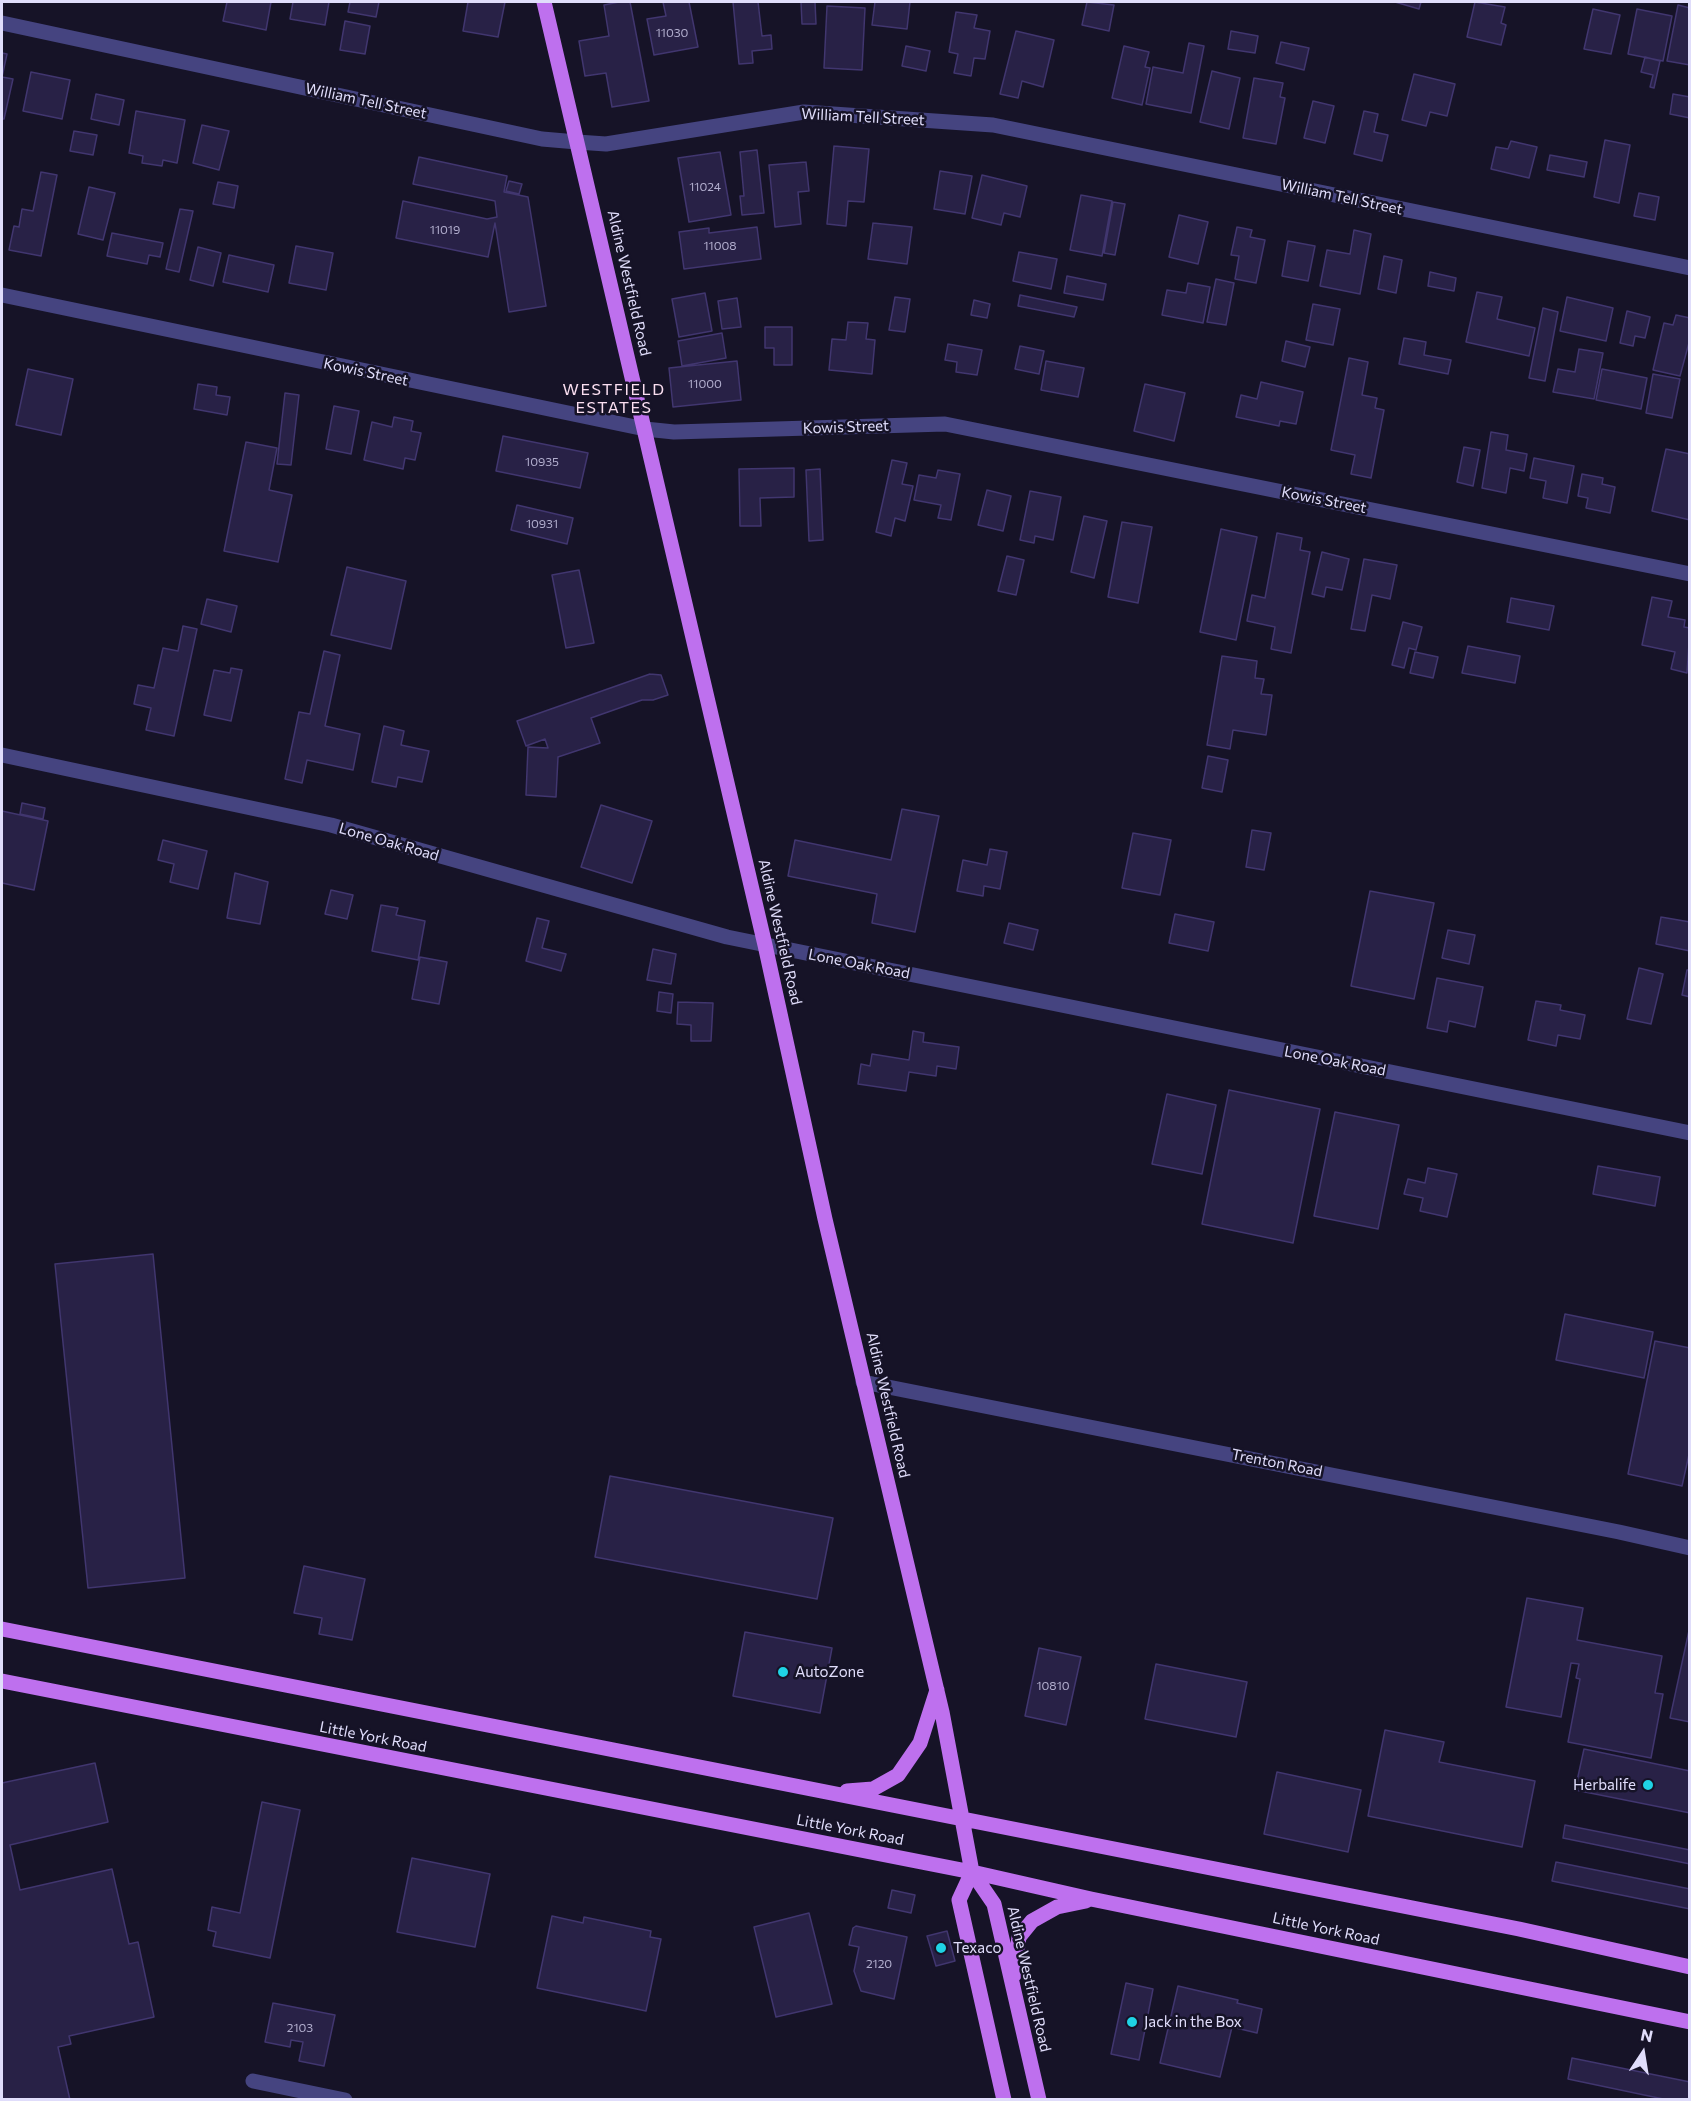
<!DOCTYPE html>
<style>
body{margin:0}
#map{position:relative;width:1691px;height:2101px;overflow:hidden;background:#161327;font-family:Commissioner,sans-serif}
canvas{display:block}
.frame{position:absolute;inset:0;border:3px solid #e0ddfb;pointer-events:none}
.north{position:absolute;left:1613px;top:2023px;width:60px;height:60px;-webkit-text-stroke:4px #161327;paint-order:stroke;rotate:12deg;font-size:16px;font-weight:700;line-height:24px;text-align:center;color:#e0ddfb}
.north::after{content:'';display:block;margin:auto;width:21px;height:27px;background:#e0ddfb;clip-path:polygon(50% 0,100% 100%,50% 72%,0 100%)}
</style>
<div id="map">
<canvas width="1691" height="2101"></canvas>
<div class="frame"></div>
<div class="north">N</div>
</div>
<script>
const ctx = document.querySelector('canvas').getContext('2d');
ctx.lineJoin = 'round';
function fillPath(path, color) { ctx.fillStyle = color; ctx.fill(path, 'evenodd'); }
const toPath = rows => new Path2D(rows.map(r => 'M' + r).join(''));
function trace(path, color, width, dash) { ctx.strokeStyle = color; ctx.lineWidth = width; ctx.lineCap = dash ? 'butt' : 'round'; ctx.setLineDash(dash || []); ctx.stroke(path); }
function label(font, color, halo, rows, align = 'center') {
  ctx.font = font + ' Commissioner,sans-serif'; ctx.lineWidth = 5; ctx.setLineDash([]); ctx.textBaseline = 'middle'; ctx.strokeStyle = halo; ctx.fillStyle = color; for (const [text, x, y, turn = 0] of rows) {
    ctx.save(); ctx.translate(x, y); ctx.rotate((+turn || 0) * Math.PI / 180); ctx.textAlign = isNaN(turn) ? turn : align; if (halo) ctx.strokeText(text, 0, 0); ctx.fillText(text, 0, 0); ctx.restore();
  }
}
const building = toPath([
 [227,2,271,2,266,30,223,21,227,2],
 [293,2,329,2,325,25,290,19,293,2],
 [350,2,379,2,376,17,348,12,350,2],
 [468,2,505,2,498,37,463,31,468,2],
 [619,2,630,2,649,101,612,107,606,73,585,76,579,41,609,36,604,5,619,2],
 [663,2,689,2,698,47,654,55,647,19,666,16,663,2],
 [733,2,758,2,762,36,771,35,772,49,752,51,753,63,739,64,733,2],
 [801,2,815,2,816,24,802,24,801,2],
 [875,2,910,2,907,29,872,25,875,2],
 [1087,2,1114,5,1109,31,1082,25,1087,2],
 [1395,2,1421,2,1419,9,1395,2],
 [1475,2,1505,7,1501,23,1506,25,1501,45,1467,37,1475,2],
 [1678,5,1690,8,1690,65,1667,61,1678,5],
 [827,6,865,8,862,70,824,68,827,6],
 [1593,9,1620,15,1611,54,1584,49,1593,9],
 [1637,9,1672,16,1663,61,1628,54,1637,9],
 [956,12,977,15,974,28,990,31,985,59,974,58,971,76,954,73,958,54,949,52,956,12],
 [345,21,370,26,365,54,340,50,345,21],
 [1016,31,1054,40,1043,87,1022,81,1018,98,1000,94,1016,31],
 [1231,31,1258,36,1255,53,1228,49,1231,31],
 [1281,42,1309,48,1304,70,1276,63,1281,42],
 [1189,43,1204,46,1191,113,1146,104,1153,67,1183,73,1189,43],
 [906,46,930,51,926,71,902,66,906,46],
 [1124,46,1149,52,1145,67,1150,68,1142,105,1112,98,1124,46],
 [2,53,7,54,2,77,13,79,4,119,2,119,2,53],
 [1645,57,1660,61,1654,88,1650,87,1653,75,1641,72,1645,57],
 [1212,71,1240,78,1229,129,1200,122,1212,71],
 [31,72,70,80,62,119,23,111,31,72],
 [1414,74,1455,84,1447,116,1430,112,1426,126,1402,120,1414,74],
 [1254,78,1283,83,1280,97,1285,98,1276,144,1243,138,1254,78],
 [96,94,124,100,119,125,91,119,96,94],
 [1673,94,1690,97,1690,118,1670,114,1673,94],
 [1313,101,1334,106,1325,143,1304,138,1313,101],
 [136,111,185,120,177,163,163,160,162,166,142,163,143,156,129,153,136,111],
 [1364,111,1378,114,1374,132,1388,135,1382,161,1354,154,1364,111],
 [202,125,229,131,219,170,193,163,202,125],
 [74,131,97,135,93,155,70,151,74,131],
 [1605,140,1630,145,1619,203,1594,197,1605,140],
 [1511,141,1537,147,1529,178,1491,169,1496,147,1508,149,1511,141],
 [834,146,869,149,864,202,848,201,846,226,827,224,834,146],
 [757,150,764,213,742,215,740,196,744,196,740,152,757,150],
 [720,152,731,215,689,222,678,158,720,152],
 [1550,155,1587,162,1584,177,1547,170,1550,155],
 [419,157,507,176,504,192,528,197,546,306,509,312,495,223,488,257,396,238,403,201,487,219,497,217,495,201,413,184,419,157],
 [806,162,809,191,798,192,801,224,775,227,769,165,806,162],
 [940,171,972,176,965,214,934,209,940,171],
 [41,172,57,175,41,256,9,250,14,226,19,227,22,209,33,211,41,172],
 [982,175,1027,186,1020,217,1004,213,1001,225,972,218,982,175],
 [509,181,522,184,519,194,506,191,509,181],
 [218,182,238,186,234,208,213,204,218,182],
 [89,187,115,193,103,240,78,234,89,187],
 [1639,193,1659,197,1655,220,1634,216,1639,193],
 [1081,195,1112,201,1102,256,1070,250,1081,195],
 [1113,202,1125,204,1115,255,1104,253,1113,202],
 [180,209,193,211,179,272,166,269,180,209],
 [1179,215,1208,222,1198,264,1169,257,1179,215],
 [873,223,912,227,907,264,868,259,873,223],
 [757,227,761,259,684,269,679,232,709,228,709,233,757,227],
 [1237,227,1252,230,1250,237,1265,240,1256,283,1235,279,1239,256,1231,255,1237,227],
 [1354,230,1371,234,1360,294,1320,286,1327,250,1350,254,1354,230],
 [112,233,163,243,160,257,149,255,147,264,107,256,112,233],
 [1288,241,1315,246,1308,281,1282,276,1288,241],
 [296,246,333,253,326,290,289,283,296,246],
 [198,247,221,253,213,286,190,280,198,247],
 [1019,252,1057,259,1051,289,1013,281,1019,252],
 [229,255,274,265,268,292,223,282,229,255],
 [1384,256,1402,260,1396,293,1378,289,1384,256],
 [1430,272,1456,278,1454,291,1428,286,1430,272],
 [1067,276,1106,284,1103,300,1064,293,1067,276],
 [1216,279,1234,283,1226,325,1207,322,1216,279],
 [1188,283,1210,287,1203,323,1162,315,1167,290,1186,293,1188,283],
 [1477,292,1502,297,1497,319,1535,328,1529,356,1466,342,1477,292],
 [705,293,712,331,679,337,672,299,705,293],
 [1020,295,1077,307,1074,317,1018,306,1020,295],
 [895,297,910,299,905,332,889,330,895,297],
 [1567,297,1613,308,1606,341,1560,331,1567,297],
 [737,298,741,327,722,329,718,301,737,298],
 [974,300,990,304,987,318,971,315,974,300],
 [1313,304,1340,309,1333,345,1306,340,1313,304],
 [1543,308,1558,312,1545,381,1529,378,1543,308],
 [1627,311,1650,317,1645,338,1635,336,1633,346,1620,343,1627,311],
 [1676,315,1690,318,1690,339,1680,376,1653,370,1664,323,1673,325,1676,315],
 [848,322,868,323,866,339,875,340,872,374,829,370,832,339,846,340,848,322],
 [765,327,792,327,792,365,774,365,774,348,765,348,765,327],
 [722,333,726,358,682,366,678,341,722,333],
 [1404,338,1426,342,1424,355,1451,360,1448,374,1399,364,1404,338],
 [1286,341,1310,347,1305,367,1282,361,1286,341],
 [948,344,982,350,977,375,956,372,957,362,945,360,948,344],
 [1020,346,1044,351,1039,374,1015,369,1020,346],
 [1579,349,1603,353,1594,399,1553,392,1558,369,1575,372,1579,349],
 [1349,358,1368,362,1362,395,1377,398,1375,408,1384,410,1371,478,1351,474,1355,455,1331,450,1349,358],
 [737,361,741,400,673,407,669,368,737,361],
 [1046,361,1084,368,1078,397,1041,390,1046,361],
 [28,369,73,379,61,435,16,425,28,369],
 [1602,369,1647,378,1641,409,1596,400,1602,369],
 [1653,374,1680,379,1672,418,1646,413,1653,374],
 [1261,382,1303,392,1296,424,1280,421,1279,426,1236,417,1241,395,1257,399,1261,382],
 [198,384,217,387,216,395,230,397,227,415,194,409,198,384],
 [1145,384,1185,393,1174,441,1134,431,1145,384],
 [285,393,299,395,291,465,277,464,285,393],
 [334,406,359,411,351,454,326,449,334,406],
 [394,417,413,421,411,431,421,433,415,460,405,458,403,469,364,460,372,422,392,427,394,417],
 [1491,432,1508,435,1506,450,1527,454,1524,471,1510,468,1506,493,1482,488,1491,432],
 [503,436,588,453,580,488,496,471,503,436],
 [246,442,277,448,269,490,292,495,278,562,224,551,246,442],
 [1464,447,1480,450,1473,486,1457,482,1464,447],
 [1666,449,1690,454,1690,520,1652,511,1666,449],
 [1534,458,1574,466,1567,503,1543,498,1546,481,1530,478,1534,458],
 [892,460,907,463,902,484,913,486,905,521,895,518,891,536,876,532,892,460],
 [794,468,794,497,760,498,761,526,740,526,739,469,794,468],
 [820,469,823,540,809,541,806,470,820,469],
 [938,470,960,474,951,520,938,518,941,505,914,500,919,475,936,478,938,470],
 [1582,474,1603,478,1602,484,1615,487,1610,513,1586,508,1588,498,1578,496,1582,474],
 [987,490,1011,496,1003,531,978,525,987,490],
 [1030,491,1061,497,1053,540,1035,536,1034,543,1020,540,1030,491],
 [517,505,573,518,567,544,511,530,517,505],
 [1084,516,1107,521,1094,578,1071,572,1084,516],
 [1122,522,1152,527,1138,603,1108,597,1122,522],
 [1221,529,1257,537,1236,640,1200,632,1221,529],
 [1277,533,1302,538,1300,550,1310,552,1291,653,1271,649,1275,627,1247,621,1252,595,1265,598,1277,533],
 [1322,552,1349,559,1342,590,1326,587,1324,597,1312,594,1322,552],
 [1007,556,1024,560,1016,595,998,591,1007,556],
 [1364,559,1397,565,1390,599,1372,595,1365,631,1351,629,1364,559],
 [347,567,406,581,391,649,331,635,347,567],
 [579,570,594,643,566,648,552,575,579,570],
 [1652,597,1672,601,1668,617,1685,620,1684,627,1690,628,1687,673,1671,669,1675,652,1642,645,1652,597],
 [1511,598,1554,606,1549,630,1507,622,1511,598],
 [207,599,237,606,231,632,201,624,207,599],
 [1403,622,1422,627,1416,650,1409,648,1404,668,1392,665,1403,622],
 [183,626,197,629,174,736,146,730,151,708,134,704,138,685,154,688,163,648,178,651,183,626],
 [1468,646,1520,656,1515,683,1462,673,1468,646],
 [324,651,340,655,325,726,360,734,353,770,307,760,302,783,285,779,299,712,310,714,324,651],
 [1415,652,1438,657,1433,678,1410,673,1415,652],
 [1222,656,1257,661,1255,678,1264,679,1261,694,1272,695,1266,735,1233,730,1230,749,1207,745,1222,656],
 [231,668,242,670,231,721,204,715,214,670,230,673,231,668],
 [650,674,661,675,668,695,653,700,642,700,591,718,600,743,558,757,556,797,526,795,528,747,548,748,545,739,526,746,517,721,650,674],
 [384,726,404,731,401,745,429,751,422,782,398,777,396,787,372,782,384,726],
 [1208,756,1228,760,1222,792,1202,788,1208,756],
 [22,803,45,808,43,819,20,814,22,803],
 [601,805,652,821,632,883,581,867,601,805],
 [902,809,939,816,915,932,872,923,877,894,788,876,795,840,891,860,902,809],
 [2,811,48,821,34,890,2,883,2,811],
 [1252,830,1271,833,1264,870,1246,867,1252,830],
 [1133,833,1171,840,1160,895,1122,888,1133,833],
 [163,840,207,851,198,889,170,882,174,864,158,860,163,840],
 [990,849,1007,852,1000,889,984,886,983,896,957,891,963,860,987,865,990,849],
 [235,873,268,882,260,924,227,918,235,873],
 [331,890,353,895,347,919,325,914,331,890],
 [1370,891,1434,903,1414,999,1351,986,1370,891],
 [381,905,398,908,396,915,425,921,418,960,372,951,381,905],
 [1175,914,1214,922,1208,951,1169,943,1175,914],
 [1661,917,1690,922,1690,951,1656,944,1661,917],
 [537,918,549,921,542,948,566,954,561,971,526,961,537,918],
 [1009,923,1038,930,1033,950,1004,943,1009,923],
 [1448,930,1475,935,1469,964,1442,958,1448,930],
 [653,949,676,954,671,984,647,980,653,949],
 [420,957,447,962,439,1004,412,999,420,957],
 [1639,968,1663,974,1651,1024,1627,1019,1639,968],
 [1687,970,1690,970,1690,997,1682,995,1687,970],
 [1437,978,1483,987,1475,1027,1449,1021,1447,1032,1427,1028,1437,978],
 [659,992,673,994,671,1013,657,1011,659,992],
 [1536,1001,1561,1005,1560,1010,1585,1015,1580,1039,1558,1035,1556,1046,1528,1040,1536,1001],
 [678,1002,713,1003,711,1041,691,1041,691,1025,677,1024,678,1002],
 [913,1031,924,1033,923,1042,959,1047,956,1069,937,1066,936,1076,909,1072,906,1091,858,1084,861,1064,870,1066,872,1054,909,1060,913,1031],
 [1229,1090,1320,1109,1293,1243,1202,1224,1229,1090],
 [1167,1094,1216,1105,1202,1174,1152,1164,1167,1094],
 [1335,1112,1399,1125,1378,1229,1314,1216,1335,1112],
 [1598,1166,1660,1177,1655,1206,1593,1194,1598,1166],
 [1428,1168,1457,1174,1447,1217,1420,1211,1423,1198,1404,1194,1408,1179,1425,1183,1428,1168],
 [153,1254,185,1578,88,1588,55,1264,153,1254],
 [1565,1314,1653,1332,1644,1378,1556,1360,1565,1314],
 [1655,1341,1690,1348,1690,1450,1682,1486,1628,1474,1655,1341],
 [610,1476,833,1518,817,1599,595,1557,610,1476],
 [304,1566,365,1579,352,1640,319,1634,322,1618,294,1613,304,1566],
 [1527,1598,1583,1608,1577,1640,1662,1656,1655,1693,1663,1694,1651,1758,1568,1742,1580,1679,1576,1678,1579,1664,1571,1663,1561,1717,1506,1707,1527,1598],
 [1690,1626,1690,1722,1670,1718,1690,1626],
 [745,1632,832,1648,820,1713,733,1696,745,1632],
 [1039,1648,1081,1657,1066,1725,1025,1716,1039,1648],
 [1156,1664,1247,1682,1236,1737,1145,1719,1156,1664],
 [1385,1730,1444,1742,1439,1762,1535,1781,1522,1847,1368,1816,1385,1730],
 [1584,1749,1690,1771,1690,1813,1575,1790,1584,1749],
 [95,1763,108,1822,10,1845,20,1890,112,1869,129,1944,138,1942,154,2017,69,2036,71,2044,58,2047,70,2100,2,2100,2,1783,95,1763],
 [1277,1772,1361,1790,1348,1852,1264,1834,1277,1772],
 [262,1802,300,1810,270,1958,213,1946,216,1932,208,1930,212,1907,240,1913,262,1802],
 [1565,1825,1690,1850,1690,1864,1563,1838,1565,1825],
 [412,1858,490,1874,475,1947,397,1932,412,1858],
 [1556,1862,1690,1889,1690,1909,1552,1881,1556,1862],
 [892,1890,915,1895,911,1913,888,1908,892,1890],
 [809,1913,832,2004,776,2017,754,1927,809,1913],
 [552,1916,583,1923,584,1917,651,1931,650,1937,661,1939,646,2011,537,1988,552,1916],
 [856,1926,907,1937,894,1999,861,1991,854,1971,859,1947,849,1945,853,1928,856,1926],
 [947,1931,955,1961,936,1966,927,1936,947,1931],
 [1126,1983,1153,1989,1139,2060,1111,2054,1126,1983],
 [1178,1986,1238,2000,1237,2003,1262,2009,1257,2033,1232,2027,1220,2077,1160,2063,1178,1986],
 [273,2003,335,2015,324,2066,299,2061,303,2042,291,2040,290,2047,265,2042,273,2003],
 [1572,2058,1690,2082,1690,2100,1668,2100,1568,2079,1572,2058]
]);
fillPath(building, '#282146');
trace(building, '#41366f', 1.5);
trace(toPath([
 [2,23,542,139,577,142,606,144,804,112,993,125,1690,268],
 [2,295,645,429,674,432,945,424,1690,574],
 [2,755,331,825,727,937,1690,1133],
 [863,1382,1619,1532,1690,1548],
 [253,2081,345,2100]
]), '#454480', 15);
trace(toPath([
 [544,2,765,945,825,1219,942,1712,972,1872,994,1904,1039,2100],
 [2,1629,1519,1929,1690,1967],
 [2,1681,972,1872,1091,1899,1690,2022],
 [847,1791,873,1789,898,1775,920,1743,937,1690],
 [972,1872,959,1900,1004,2100],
 [1014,1975,1019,1937,1032,1921,1057,1907,1086,1901]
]), '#be70ee', 15);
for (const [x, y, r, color] of [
 [783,1672,6,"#1fd3e5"],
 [1648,1785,6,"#1fd3e5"],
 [941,1948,6,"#1fd3e5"],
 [1132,2022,6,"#1fd3e5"]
]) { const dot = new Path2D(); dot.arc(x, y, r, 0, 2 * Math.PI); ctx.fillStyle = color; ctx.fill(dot); trace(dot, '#161327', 2); }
label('12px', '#b2aece', null, [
 ["11030",672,33],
 ["11024",705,187],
 ["11019",445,230],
 ["11008",720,246],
 ["11000",705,384],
 ["10935",542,462],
 ["10931",542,524],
 ["10810",1053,1686],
 ["2120",879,1964],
 ["2103",300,2028]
]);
label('15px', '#e0ddfb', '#161327', [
 ["William Tell Street",366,101,12],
 ["William Tell Street",863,117,3],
 ["William Tell Street",1342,197,12],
 ["Aldine Westfield Road",629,283,77],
 ["Kowis Street",366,372,12],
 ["Kowis Street",846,427,-2],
 ["Kowis Street",1324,500,11],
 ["Lone Oak Road",389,842,16],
 ["Aldine Westfield Road",780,932,77],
 ["Lone Oak Road",859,964,11],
 ["Lone Oak Road",1335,1061,11],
 ["Aldine Westfield Road",888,1405,77],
 ["Trenton Road",1277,1463,11],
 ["Little York Road",373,1737,11],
 ["Little York Road",850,1830,11],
 ["Little York Road",1326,1929,12],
 ["Aldine Westfield Road",1029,1979,77]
]);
label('15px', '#e0ddfb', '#161327', [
 ["AutoZone",795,1672],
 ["Herbalife",1636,1785,"right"],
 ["Texaco",953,1948],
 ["Jack in the Box",1144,2022]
], 'left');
ctx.letterSpacing = '1.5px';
label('16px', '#fbdff1', '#161327', [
 ["WESTFIELD",614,390],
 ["ESTATES",614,408]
]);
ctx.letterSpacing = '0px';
</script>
